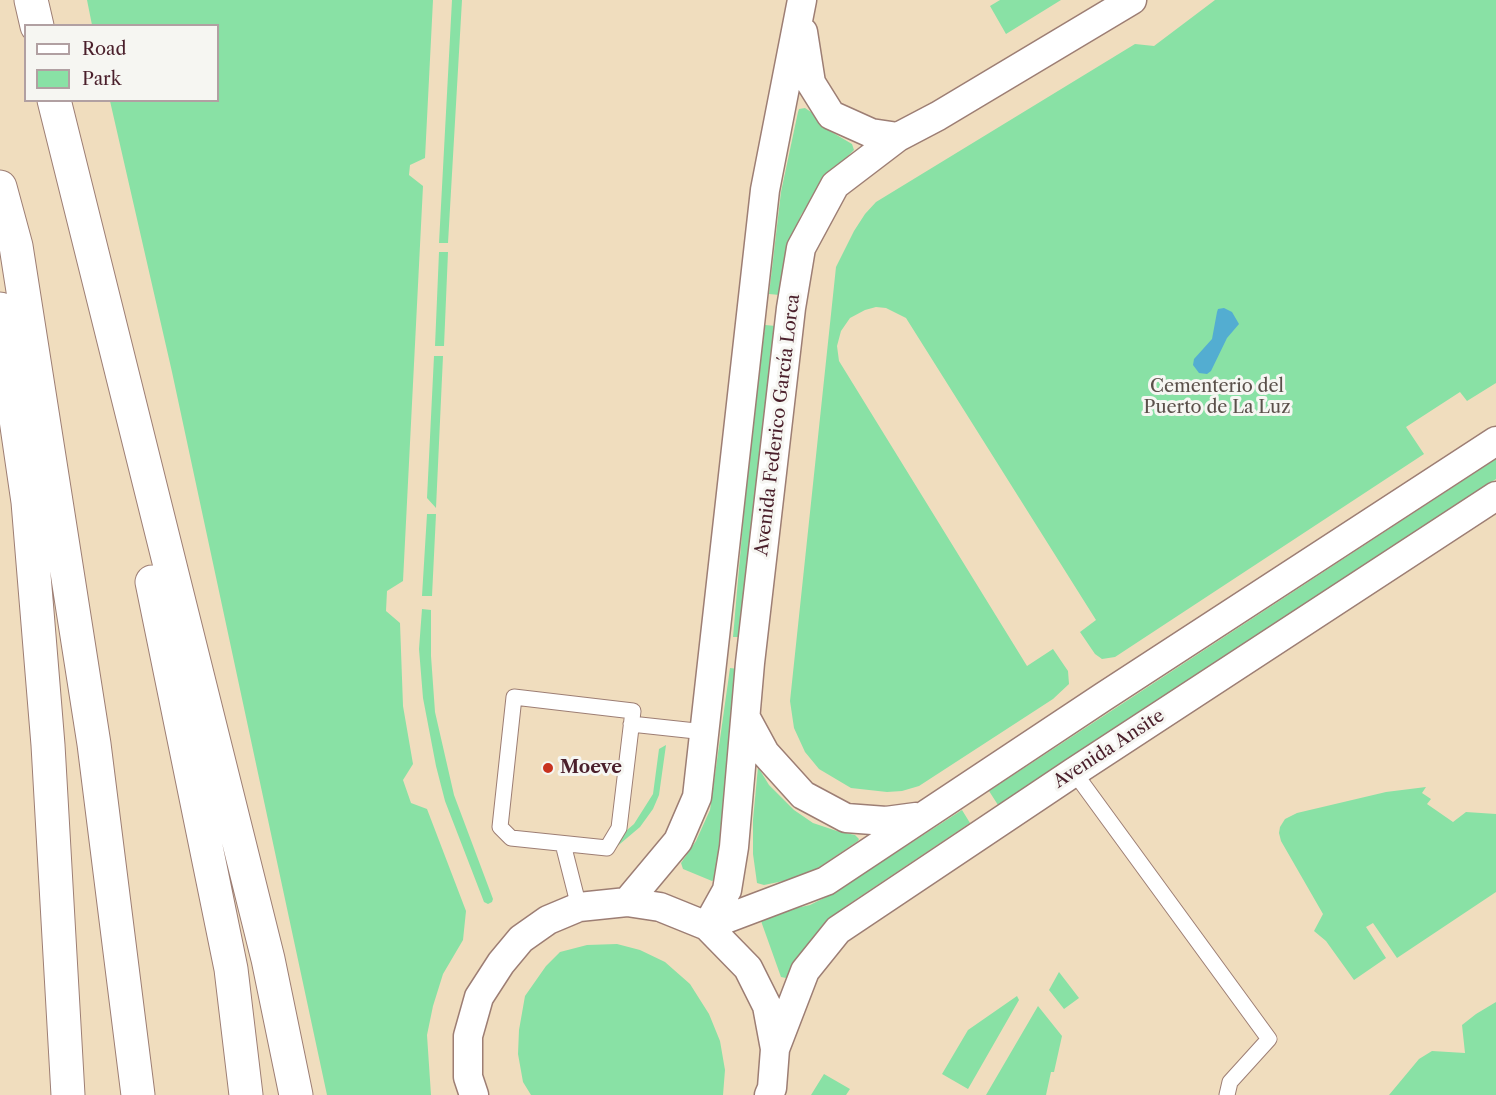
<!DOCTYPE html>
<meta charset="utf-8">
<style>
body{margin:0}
#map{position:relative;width:1496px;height:1095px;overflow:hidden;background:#f0ddbe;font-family:"Libre Caslon Text",serif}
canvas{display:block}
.legend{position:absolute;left:24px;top:24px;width:195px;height:78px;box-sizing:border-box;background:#f6f6f2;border:2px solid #b1a0a2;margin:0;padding:8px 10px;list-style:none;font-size:18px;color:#4a1f2b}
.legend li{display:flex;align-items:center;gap:12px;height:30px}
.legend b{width:30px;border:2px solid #b1a0a2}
</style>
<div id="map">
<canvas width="1496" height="1095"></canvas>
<ul class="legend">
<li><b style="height:8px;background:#fff"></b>Road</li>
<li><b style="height:16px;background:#89e1a5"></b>Park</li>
</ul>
</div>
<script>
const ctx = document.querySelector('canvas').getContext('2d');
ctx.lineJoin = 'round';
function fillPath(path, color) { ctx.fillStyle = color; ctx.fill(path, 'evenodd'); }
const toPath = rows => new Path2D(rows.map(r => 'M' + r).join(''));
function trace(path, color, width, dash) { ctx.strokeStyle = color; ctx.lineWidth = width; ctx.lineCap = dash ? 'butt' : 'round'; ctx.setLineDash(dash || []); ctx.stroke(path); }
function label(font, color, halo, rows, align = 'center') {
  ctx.font = font + ' "Libre Caslon Text",serif'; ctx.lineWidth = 6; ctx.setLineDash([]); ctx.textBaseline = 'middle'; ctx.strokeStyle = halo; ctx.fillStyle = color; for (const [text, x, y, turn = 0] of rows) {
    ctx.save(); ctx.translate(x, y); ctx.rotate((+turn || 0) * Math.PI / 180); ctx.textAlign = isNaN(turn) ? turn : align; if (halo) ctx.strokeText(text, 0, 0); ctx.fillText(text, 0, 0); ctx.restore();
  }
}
fillPath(toPath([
 [87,0,433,0,425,158,410,165,409,175,423,186,403,581,387,591,386,611,400,623,403,706,413,764,403,780,411,803,427,809,466,911,463,940,443,974,433,1006,427,1035,431,1095,327,1095,172,372,110,101,218,100,218,26,92,25],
 [452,0,462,0,448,243,439,243],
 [1000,0,1061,0,1006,34,990,6],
 [1215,0,1496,0,1496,383,1467,401,1460,392,1406,427,1424,454,1115,657,1102,659,1095,654,1080,632,1096,620,906,318,886,308,876,307,865,310,850,318,841,331,837,346,839,361,1027,666,1053,649,1068,671,1069,684,1053,699,919,786,902,791,887,792,851,788,819,769,805,752,794,728,790,701,836,267,854,231,865,214,876,202,1135,44,1154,46],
 [805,108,811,112,830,131,852,144,854,150,826,178,801,215,787,251,780,295,769,294,781,192,798,112,799,109],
 [439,252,448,252,444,346,435,346],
 [765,325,776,326,743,637,733,637,747,477],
 [434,356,443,356,436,508,427,498],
 [1496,459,1496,479,998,805,989,791],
 [427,514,436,514,432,596,422,596],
 [422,609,431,610,431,656,435,712,454,795,493,899,492,902,488,904,484,902,445,801,436,766,423,698,419,649],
 [730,668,739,669,716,879,712,881,683,869,681,863,696,841,710,810],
 [666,745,659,795,653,809,640,827,614,849,613,842,634,824,653,794,659,749],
 [758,767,769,785,794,810,813,823,837,831,855,835,859,839,858,841,815,870,798,878,764,885,757,883,753,854,753,820],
 [1426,787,1422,793,1431,799,1427,804,1453,822,1466,812,1496,814,1496,892,1397,958,1373,923,1366,927,1386,958,1354,980,1326,941,1314,931,1323,914,1281,841,1279,833,1280,827,1285,819,1297,813,1386,792],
 [962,810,970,823,849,904,833,917,789,976,786,978,781,977,761,921,765,915,810,905,832,894],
 [617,944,640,950,665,962,690,984,709,1014,720,1041,725,1070,723,1095,531,1095,523,1082,518,1054,519,1030,525,996,546,966,560,952,587,945],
 [1059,972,1079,998,1064,1009,1049,990],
 [1017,996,1019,1000,968,1089,942,1074,968,1030],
 [1496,1002,1496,1095,1389,1095,1419,1059,1432,1051,1465,1053,1462,1025,1476,1014],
 [1038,1006,1062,1036,1054,1072,1051,1072,1046,1095,986,1095],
 [824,1074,850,1089,846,1095,811,1095]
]), '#89e1a5');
fillPath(toPath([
 [1224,308,1232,312,1239,324,1227,338,1211,371,1207,374,1199,373,1193,365,1194,359,1212,339,1217,312,1218,309]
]), '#53add1');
const lane = toPath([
 [514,697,633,711,619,828,607,848,511,838,500,827,514,697],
 [631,724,705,732],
 [1074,772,1269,1039,1230,1082,1227,1095],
 [563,844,579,907]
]);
const street = toPath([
 [803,32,811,83,831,115,871,133,898,137],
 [746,718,765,753,803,795,846,818,886,821,916,817],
 [627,902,678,841,697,797,765,190,802,0],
 [707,926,727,890,734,847,750,663,791,308,801,248,835,185,898,137,938,116,1132,0],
 [707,926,826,881,1103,697,1496,441],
 [775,1049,805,971,838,930,1074,772,1496,496],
 [474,1095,468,1077,468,1036,479,997,501,963,521,939,548,920,579,907,627,902,660,907,707,926,748,968,767,1006,775,1049,772,1088,769,1095]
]);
const highway = toPath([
 [31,0,37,26],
 [54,100,268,959,296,1095],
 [0,187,16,246,94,744,138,1095],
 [0,309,28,502,48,745,68,1095],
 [152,582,231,969,246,1095]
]);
trace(lane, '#9d7e74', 17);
trace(street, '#9d7e74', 31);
trace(highway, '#9d7e74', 35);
trace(lane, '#fff', 15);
trace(street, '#fff', 28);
trace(highway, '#fff', 33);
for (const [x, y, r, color] of [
 [548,768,6,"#c8321e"]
]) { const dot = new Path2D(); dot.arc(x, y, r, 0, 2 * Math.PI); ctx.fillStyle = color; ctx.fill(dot); trace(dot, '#f6f6f2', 2); }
label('18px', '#5a504a', '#f6f6f2', [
 ["Cementerio del",1217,387],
 ["Puerto de La Luz",1217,408]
]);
label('18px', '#4a1f2b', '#f6f6f2', [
 ["Avenida Federico García Lorca",778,425,-83],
 ["Avenida Ansite",1109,749,-33]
]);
label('bold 18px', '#4a1f2b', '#f6f6f2', [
 ["Moeve",560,768]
], 'left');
</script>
